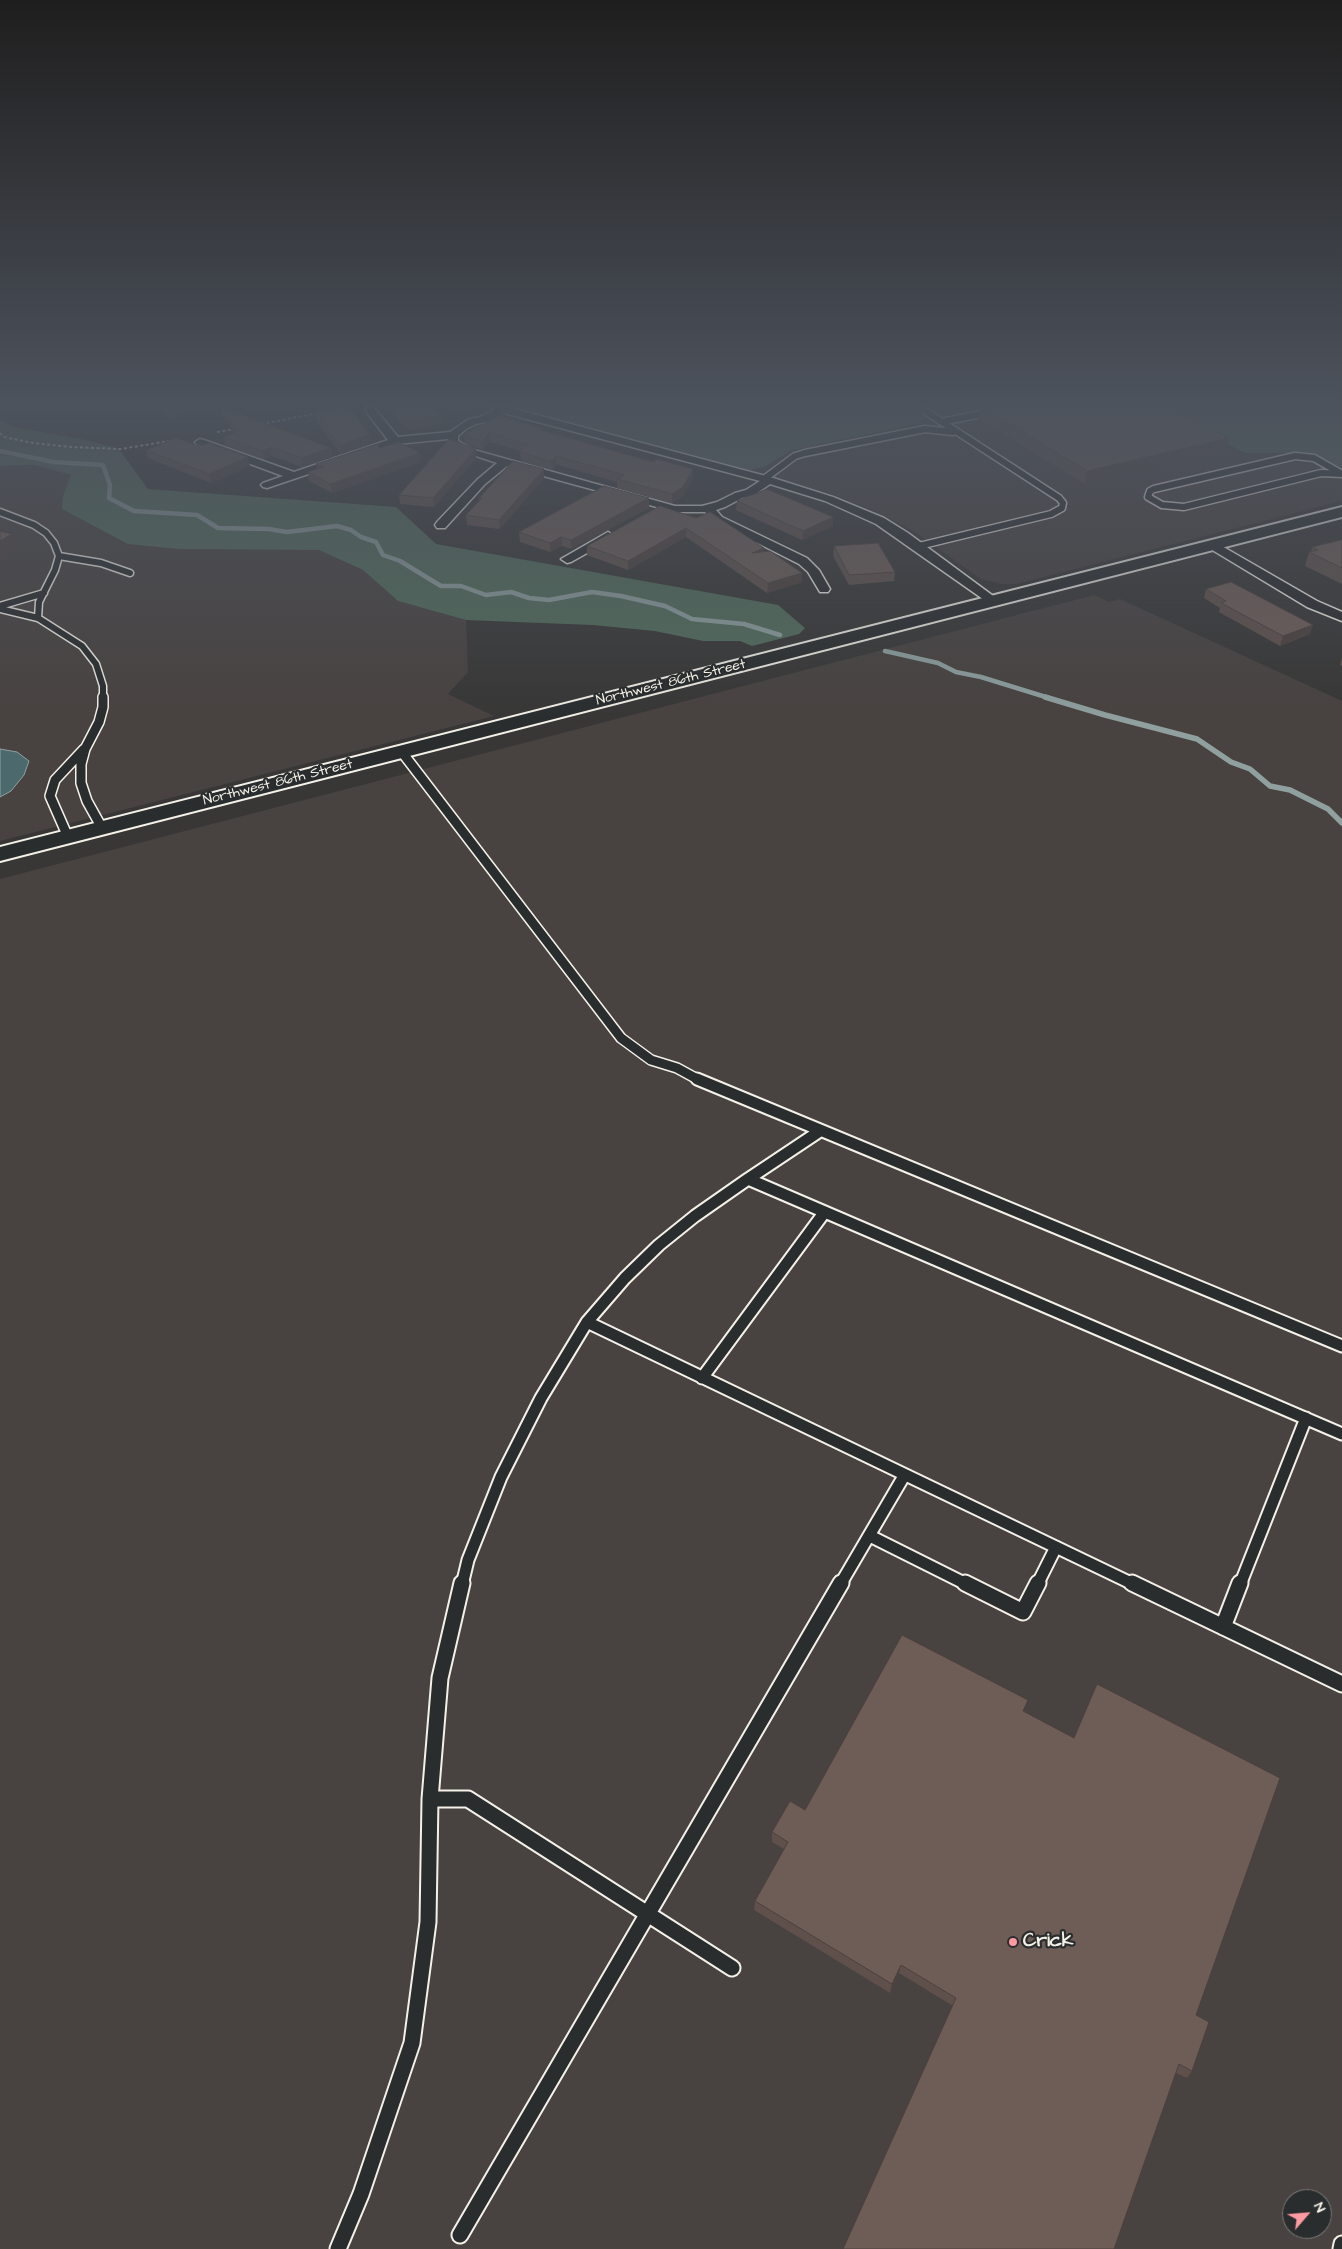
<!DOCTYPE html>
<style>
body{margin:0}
#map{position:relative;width:1342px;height:2249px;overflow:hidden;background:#383736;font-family:"Architects Daughter",sans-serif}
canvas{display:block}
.north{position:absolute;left:1282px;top:2189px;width:50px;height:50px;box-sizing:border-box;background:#2a2d2e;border:1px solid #7b7b78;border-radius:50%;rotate:63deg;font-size:14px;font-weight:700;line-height:20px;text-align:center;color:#f4f1e8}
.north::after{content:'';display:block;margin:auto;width:18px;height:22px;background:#ff9aa2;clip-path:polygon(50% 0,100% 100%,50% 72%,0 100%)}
</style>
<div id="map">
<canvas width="1342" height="2249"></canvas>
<div class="north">N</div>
</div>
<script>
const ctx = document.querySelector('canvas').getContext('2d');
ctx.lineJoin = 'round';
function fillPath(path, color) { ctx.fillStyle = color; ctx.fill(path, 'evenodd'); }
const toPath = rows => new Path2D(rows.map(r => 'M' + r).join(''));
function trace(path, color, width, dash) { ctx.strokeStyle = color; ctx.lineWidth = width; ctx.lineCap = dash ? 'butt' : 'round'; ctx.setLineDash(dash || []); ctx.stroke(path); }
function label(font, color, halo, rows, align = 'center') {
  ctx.font = font + ' "Architects Daughter",sans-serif'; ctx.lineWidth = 4.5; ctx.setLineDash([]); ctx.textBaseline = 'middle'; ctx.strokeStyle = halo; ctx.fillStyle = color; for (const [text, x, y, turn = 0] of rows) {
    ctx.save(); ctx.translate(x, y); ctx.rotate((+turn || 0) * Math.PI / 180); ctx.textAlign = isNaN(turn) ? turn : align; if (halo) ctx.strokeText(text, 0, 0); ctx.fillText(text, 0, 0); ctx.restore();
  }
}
fillPath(toPath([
 [514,407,1342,407,1342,501,1016,584,1002,584,981,579,918,534,875,511,832,494],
 [35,465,72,475,63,496,179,549,319,550,363,570,398,601,466,620,468,672,448,694,494,716,0,841,0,466],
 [1094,595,1109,602,1120,599,1342,701,1342,2249,0,2249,0,879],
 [1292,2199,1322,2199,1322,2229,1292,2229]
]), '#484240');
fillPath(toPath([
 [514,407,916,407,925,414,925,417,923,420,910,425,792,450,764,467,749,470],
 [1165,407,1342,407,1342,468,1321,457,1306,453,1245,453,1174,415],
 [0,419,14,427,91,441,119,449,148,489,396,507,436,544,778,605,805,628,799,634,752,646,740,641,703,641,655,631,593,625,466,620,398,601,363,570,319,550,179,549,128,544,62,509,63,496,71,475,35,465,0,466]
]), '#526c5b');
const water = toPath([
 [0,749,17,752,29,761,24,775,11,791,0,797,0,749]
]);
fillPath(water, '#4c6a6e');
trace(water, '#8fa09f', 1);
trace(toPath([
 [0,451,54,462,103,465,110,485,109,498,134,511,197,515,218,528,269,529,287,532,337,526,351,530,361,537,376,542,383,555,400,561,441,586,461,586,486,595,511,592,529,598,549,600,592,592,621,596,665,606,692,619,744,624,780,635],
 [885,651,938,663,956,672,981,677,1049,698]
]), '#8fa09f', 4.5);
trace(toPath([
 [1045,697,1105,715,1197,739,1231,762,1250,769,1270,786,1290,790,1328,809,1342,823]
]), '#8fa09f', 5.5);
const laneFar3 = toPath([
 [919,407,1059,498,1063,503,1062,508,1051,514,919,546],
 [941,422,991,412],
 [1295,456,1314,458,1342,474,1321,473,1184,507,1162,505,1148,497,1150,491,1154,489,1295,456],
 [764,479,795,456,805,453,925,429,953,432],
 [0,512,34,525,46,533,54,543,59,556,55,570,39,602,38,618],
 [59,556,101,563,130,573],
 [0,606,44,593],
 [0,609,38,618,82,646,96,664,103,686,103,698]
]);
const laneFar2 = toPath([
 [401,751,621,1038,651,1060,677,1068,699,1080],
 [102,828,87,801,81,783,81,764,85,749,99,722,103,707,103,697],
 [68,837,50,796,55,780,84,749]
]);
const laneFar1 = toPath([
 [697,1079,1342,1346],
 [748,1179,820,1131],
 [587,1322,1135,1585],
 [702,1378,824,1213],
 [870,1536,968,1585],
 [462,1585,468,1560,501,1477,541,1398,587,1322,625,1278,659,1245,695,1216,748,1179,1342,1434],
 [840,1585,904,1476],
 [1037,1585,1056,1547],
 [1240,1585,1306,1418]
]);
const lane = toPath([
 [965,1583,1023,1612,1038,1583],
 [1132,1583,1342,1684],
 [1223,1627,1240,1583],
 [430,1799,468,1799,732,1968],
 [460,2235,841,1583],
 [338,2249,361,2194,412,2043,428,1922,430,1799,440,1678,462,1583],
 [1341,2249,1342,2244]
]);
const street = toPath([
 [490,407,507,407,773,478,833,497,884,518,908,533,1000,601,998,604,990,604,876,524,825,501,770,484,754,495,742,498,725,507,716,510,722,517,807,558,819,570,830,589,828,592,820,592,808,572,799,564,714,521,705,512,675,512,507,466,485,484,445,528,437,528,435,525,437,522,477,480,497,463,455,449,449,444,448,439,397,444,267,488,263,487,261,485,263,483,283,476,196,444,195,442,200,439,204,440,294,472,388,440,365,410,366,408,374,408,398,437,450,432,469,419,480,417,494,410,490,407],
 [504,413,760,481,746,490,735,493,717,502,702,506,675,506,474,450,458,441,458,436,466,429,476,424,487,422,504,413],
 [608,532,614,536,612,539,571,562,567,563,561,559,608,532],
 [1213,541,1317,601,1342,612,1342,621,1307,607,1209,548,1207,545,1209,542,1213,541]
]);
const secondary = toPath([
 [1342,507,1342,517,0,861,0,847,1342,507]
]);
trace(laneFar3, '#f4f1e8', 9);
trace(laneFar2, '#f4f1e8', 12);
trace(laneFar1, '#f4f1e8', 15);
trace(lane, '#f4f1e8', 19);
trace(street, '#f4f1e8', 3);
trace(secondary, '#f4f1e8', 4);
trace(toPath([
 [261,424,319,413],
 [217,432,235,429],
 [0,433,4,437,33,443,71,447,121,449,169,441]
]), '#f4f1e8', 2, [3, 2.5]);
trace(laneFar3, '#2a2d2e', 6);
trace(laneFar2, '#2a2d2e', 9);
trace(laneFar1, '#2a2d2e', 11);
trace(lane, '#2a2d2e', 15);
fillPath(street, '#2a2d2e');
fillPath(secondary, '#2a2d2e');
fillPath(toPath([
 [161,407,188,407,169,419],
 [220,407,333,457,302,467,272,456,264,459,225,445,223,437,234,432,222,415],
 [391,407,435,407,442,424,407,430,391,410],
 [928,407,960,407,936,412],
 [960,407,1171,407,1226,451,1085,484,979,419,981,409,967,411],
 [315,412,371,444,341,454,316,421],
 [506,418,543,431,653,462,693,469,693,478,683,496,672,503,617,488,617,482,562,466,556,464,552,470,521,461,520,452,521,451,490,442,483,450,465,443,464,434],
 [380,448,421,462,332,493,309,481,308,472,317,469,316,464],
 [146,450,250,466,211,483,148,458],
 [476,458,434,507,400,504,399,495],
 [544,478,500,529,467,525,466,515,479,501,479,498],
 [649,498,649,508,571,549,562,546,550,552,520,542,519,532],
 [737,501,833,517,833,526,802,540,736,510],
 [660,506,764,552,802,582,767,593,686,537,628,570,587,555,587,546],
 [1342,540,1342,584,1305,566,1309,552,1311,552,1312,547],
 [834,546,895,572,894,581,849,585,833,556],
 [1206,589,1310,634,1280,646,1219,612,1220,608,1204,598],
 [1342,658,1342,666,1340,665],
 [1025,1710,1024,1712,1196,2015,1192,2071,1187,2078,1176,2073,953,2006,899,1973,890,1993,754,1910,755,1901,784,1849,772,1842,772,1832,805,1810]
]), '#5f504b');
fillPath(toPath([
 [172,407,188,407,169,419,167,410],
 [914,407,922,407,922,415,913,416],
 [936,407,960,407,936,412],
 [968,407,981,407,981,409,967,411],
 [441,415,442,424,407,430,406,421],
 [489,433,490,442,483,450,482,442],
 [370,435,371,444,341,454,339,445],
 [1229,438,1226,451,1085,484,1087,471],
 [271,447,272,456,264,459,263,451],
 [331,448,333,457,302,467,301,458],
 [476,449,476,458,434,507,433,498],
 [420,453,421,462,332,493,330,484],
 [556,456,556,464,552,470,551,461],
 [248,457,250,466,211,483,209,474],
 [544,469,544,478,500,529,499,520],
 [693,469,693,478,683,496,672,503,672,494],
 [649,498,649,508,571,549,571,540],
 [833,517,833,526,802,540,803,531],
 [686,528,686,537,628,570,628,561],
 [12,534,17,550,0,560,0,541],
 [561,537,562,546,550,552,550,543],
 [764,548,764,557,752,553],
 [802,573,802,582,767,593,768,583],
 [1313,625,1310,634,1280,646,1283,636],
 [901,1965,899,1973,890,1993,892,1984]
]), '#4d413d');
const building = toPath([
 [165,407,172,407,167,410,165,407],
 [220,407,221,407,331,448,301,458,271,447,263,451,223,437,238,431,220,407],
 [346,407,350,409,370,435,339,445,315,412,346,407],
 [395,407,435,407,441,415,406,421,395,407],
 [982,407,1171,407,1229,438,1087,471,982,407],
 [506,412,503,417,543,429,540,430,653,462,657,459,693,469,683,487,672,494,617,479,624,475,561,457,556,456,551,461,520,452,528,444,489,433,482,442,464,434,492,420,492,417,495,418,506,412],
 [176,438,199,446,209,443,248,457,209,474,146,450,176,438],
 [449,439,476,449,433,498,399,495,449,439],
 [398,442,420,453,330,484,308,472,324,467,316,464,377,444,380,448,398,442],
 [513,461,544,469,499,520,466,515,482,498,479,498,513,461],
 [604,486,649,498,571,540,561,537,550,543,519,532,604,486],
 [767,489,833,517,803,531,737,501,767,489],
 [660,506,696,518,710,512,764,548,752,553,770,551,802,573,768,583,686,528,628,561,587,546,660,506],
 [0,531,12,534,0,541,0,531],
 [1341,540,1342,540,1342,568,1309,552,1318,550,1312,547,1341,540],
 [878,543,895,572,849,575,834,546,878,543],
 [1231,582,1313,625,1283,636,1221,603,1226,601,1206,589,1231,582],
 [902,1635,1028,1700,1023,1711,1074,1738,1097,1684,1280,1778,1196,2015,1209,2022,1192,2071,1179,2064,1114,2249,843,2249,956,1998,901,1965,892,1984,755,1901,788,1842,772,1832,790,1801,805,1810,902,1635]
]);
fillPath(building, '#6e5d57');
trace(building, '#4d413d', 1);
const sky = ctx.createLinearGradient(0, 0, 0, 722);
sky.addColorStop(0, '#1f1e1e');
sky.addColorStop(0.56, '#4d535d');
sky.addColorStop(1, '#4d535d00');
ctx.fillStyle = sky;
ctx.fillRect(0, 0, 1342, 722);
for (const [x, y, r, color] of [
 [1013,1942,5,"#ff9aa2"]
]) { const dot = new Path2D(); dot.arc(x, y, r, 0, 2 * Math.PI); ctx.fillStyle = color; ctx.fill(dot); trace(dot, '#2a2d2e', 2); }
label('14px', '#f4f1e8', '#2a2d2e', [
 ["Northwest 86th Street",671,683,-14],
 ["Northwest 86th Street",278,783,-14]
]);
label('bold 19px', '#f4f1e8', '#2a2d2e', [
 ["Crick",1023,1942]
], 'left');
</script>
